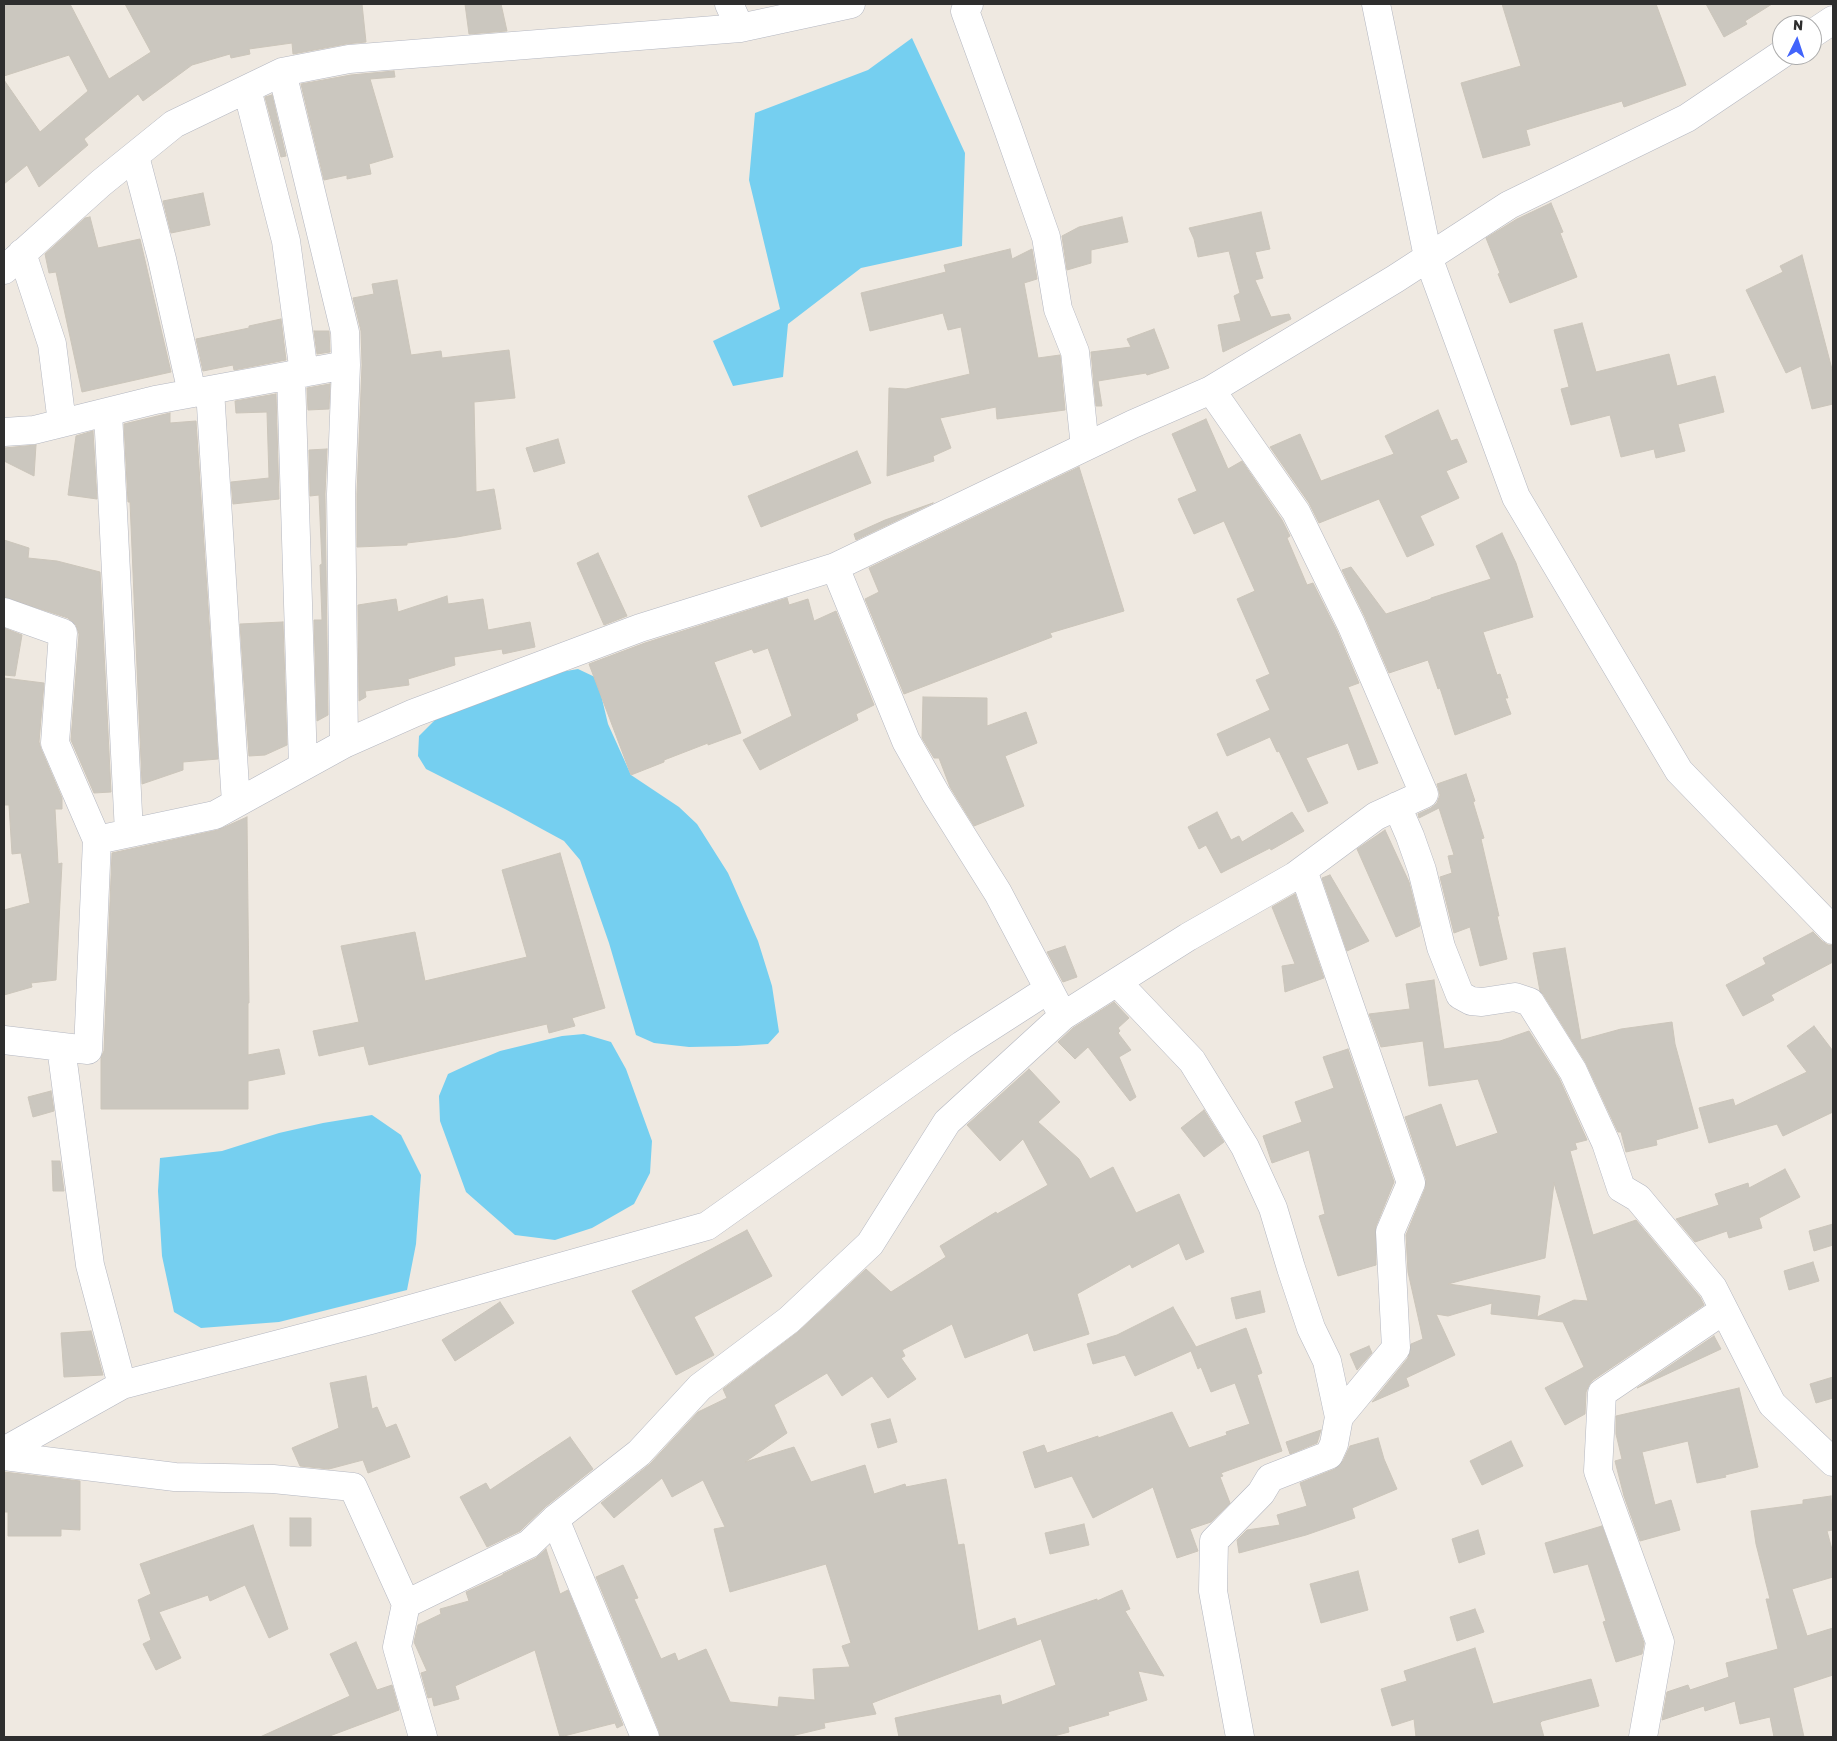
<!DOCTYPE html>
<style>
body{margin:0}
#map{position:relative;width:1837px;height:1741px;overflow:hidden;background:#efe9e1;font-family:Rubik,sans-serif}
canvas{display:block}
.frame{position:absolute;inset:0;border:5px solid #2e2e2e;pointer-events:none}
.north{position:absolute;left:1772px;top:15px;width:50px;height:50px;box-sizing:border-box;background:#fff;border:1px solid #ababab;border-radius:50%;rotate:4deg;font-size:14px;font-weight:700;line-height:20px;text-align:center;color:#2e2e2e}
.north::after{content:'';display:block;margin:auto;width:18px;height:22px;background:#4264fb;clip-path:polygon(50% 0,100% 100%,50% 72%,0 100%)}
</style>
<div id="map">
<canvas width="1837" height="1741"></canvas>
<div class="frame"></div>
<div class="north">N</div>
</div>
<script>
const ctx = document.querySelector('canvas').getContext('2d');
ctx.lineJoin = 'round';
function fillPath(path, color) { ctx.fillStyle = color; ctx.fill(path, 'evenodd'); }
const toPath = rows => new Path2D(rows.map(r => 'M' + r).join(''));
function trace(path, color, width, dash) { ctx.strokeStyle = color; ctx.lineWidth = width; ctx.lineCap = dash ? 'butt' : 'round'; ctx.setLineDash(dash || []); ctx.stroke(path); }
fillPath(toPath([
 [912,38,965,153,962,246,861,268,788,324,783,377,733,386,713,341,780,309,749,180,755,113,868,70],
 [578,669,597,678,608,724,631,775,679,807,697,824,728,873,758,941,772,986,779,1032,768,1044,737,1046,689,1047,654,1043,636,1035,609,943,580,860,564,841,505,809,426,769,418,756,419,736,435,720,472,699,549,674],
 [584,1034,611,1042,626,1069,652,1141,650,1173,634,1204,592,1228,555,1240,515,1235,466,1192,440,1121,439,1096,448,1074,474,1062,500,1051,562,1036],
 [372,1115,401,1135,421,1175,416,1244,407,1290,279,1322,201,1328,174,1312,162,1256,158,1191,160,1158,222,1151,279,1133,323,1123]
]), '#75cff0');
const building = toPath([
 [4,4,70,4,109,79,151,52,125,4,362,4,366,42,346,44,293,54,292,43,249,49,250,54,231,58,230,54,192,65,143,101,138,94,84,139,88,145,39,187,27,165,4,184,4,80,40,132,88,91,69,55,4,76,4,4],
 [465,4,501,4,507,31,469,34,465,4],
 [1502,4,1656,4,1686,85,1624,107,1622,101,1526,130,1530,145,1483,158,1461,83,1521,66,1502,4],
 [1706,4,1772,4,1745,21,1747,24,1724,37,1706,4],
 [394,71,395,77,370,79,393,157,369,164,371,174,347,179,347,175,324,180,301,84,351,75,394,71],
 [272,95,286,156,281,157,265,97,272,95],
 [203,193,210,225,171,233,163,201,203,193],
 [1551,203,1563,232,1560,233,1577,277,1510,303,1498,274,1500,273,1486,238,1517,219,1551,203],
 [1261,212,1270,249,1255,252,1263,278,1255,280,1271,317,1289,314,1291,319,1223,352,1218,325,1241,321,1234,296,1240,293,1229,251,1198,257,1194,239,1189,228,1261,212],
 [90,217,98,248,140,239,171,372,82,392,56,272,49,273,45,254,85,218,90,217],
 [1122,217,1128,242,1091,250,1091,263,1067,270,1062,236,1079,227,1122,217],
 [1010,249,1012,259,1032,249,1037,279,1024,283,1038,358,1060,355,1065,410,997,419,996,407,940,418,951,448,933,456,934,461,887,476,889,388,906,389,970,374,961,327,948,330,943,313,870,331,861,293,946,272,944,265,1010,249],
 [1802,255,1833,373,1833,404,1812,409,1801,366,1786,373,1746,290,1783,272,1780,266,1802,255],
 [397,280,411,355,441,351,442,358,509,350,515,398,474,402,476,492,494,489,501,529,457,537,407,543,407,545,357,547,357,494,362,365,361,331,353,298,374,294,372,284,397,280],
 [281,319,286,360,234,370,233,365,203,371,196,339,249,328,249,326,281,319],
 [1582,323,1596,372,1669,354,1677,386,1715,376,1724,412,1678,424,1685,451,1656,458,1654,449,1621,457,1610,415,1571,425,1561,389,1569,387,1554,330,1582,323],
 [1154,329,1169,368,1147,375,1146,373,1098,381,1102,406,1096,406,1091,352,1131,347,1127,339,1154,329],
 [314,331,329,331,330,352,317,354,314,331],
 [330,384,329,409,308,410,307,388,330,384],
 [276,394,279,499,233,504,231,482,269,478,267,412,236,413,235,401,276,394],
 [1438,410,1451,441,1457,439,1467,462,1446,471,1459,498,1420,516,1434,545,1407,557,1379,499,1319,523,1309,503,1270,447,1300,434,1321,481,1394,454,1385,436,1438,410],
 [170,413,170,423,196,421,218,759,183,762,183,770,142,784,130,502,128,502,124,424,170,413],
 [1206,419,1228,469,1242,461,1282,520,1290,536,1287,538,1307,585,1313,583,1337,631,1359,683,1348,687,1378,763,1358,770,1348,743,1306,758,1328,803,1308,812,1279,751,1277,752,1270,737,1227,756,1217,734,1270,710,1256,680,1270,674,1237,599,1255,591,1224,521,1194,534,1178,499,1197,491,1172,434,1206,419],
 [93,431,97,499,68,495,76,436,93,431],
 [558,439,565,463,534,472,526,448,558,439],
 [36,445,34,476,4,461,4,448,36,445],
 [327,449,325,494,328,715,317,721,314,620,322,620,320,565,322,564,319,495,310,496,309,450,327,449],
 [857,451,871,483,761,527,748,496,857,451],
 [1079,467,1124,611,1050,633,1052,637,904,694,865,599,879,592,869,568,1079,467],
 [933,503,856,540,854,534,885,520,933,503],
 [1502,533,1516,563,1533,617,1483,632,1497,675,1500,674,1508,698,1505,698,1511,714,1455,735,1440,688,1438,689,1428,660,1389,673,1365,617,1342,570,1351,567,1386,614,1431,599,1431,598,1491,579,1476,546,1502,533],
 [4,540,29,548,28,558,57,561,100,572,111,792,94,793,71,740,79,634,76,625,68,618,4,597,4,540],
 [598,553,627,616,604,625,577,563,598,553],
 [447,596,448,604,483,599,488,630,530,622,535,647,503,654,502,649,454,657,455,665,408,679,409,685,365,691,366,697,359,701,358,605,396,599,398,612,447,596],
 [787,598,789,605,808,599,814,621,836,611,874,705,856,714,858,720,760,770,743,740,792,716,768,648,754,653,752,649,714,662,741,733,708,745,708,743,664,760,664,762,631,775,589,664,645,643,787,598],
 [283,622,287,745,265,755,249,756,240,624,283,622],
 [4,628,22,635,15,676,4,675,4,628],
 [4,678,44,683,39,742,41,749,62,798,62,809,55,809,58,864,62,863,56,980,31,983,32,987,4,995,4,910,30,903,21,853,12,854,9,805,4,805,4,678],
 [923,697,987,698,987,726,1026,712,1037,743,1005,756,1024,806,974,826,950,787,939,758,934,758,922,738,923,697],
 [1466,774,1475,801,1473,802,1484,838,1481,839,1499,916,1497,916,1507,959,1480,966,1470,927,1454,933,1440,877,1452,873,1448,856,1454,855,1439,808,1419,818,1418,814,1431,808,1437,803,1440,795,1437,784,1466,774],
 [1217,812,1231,840,1239,836,1242,842,1292,812,1304,831,1271,850,1270,848,1221,873,1206,845,1199,849,1188,827,1217,812],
 [247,817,249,1003,248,1003,248,1055,279,1049,285,1074,248,1081,248,1109,101,1109,101,1057,104,1051,112,853,218,830,247,817],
 [1385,830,1409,882,1420,926,1396,937,1357,849,1385,830],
 [560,853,605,1008,572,1018,575,1026,549,1033,547,1024,369,1065,364,1046,319,1056,313,1031,359,1022,341,946,415,932,425,981,527,957,502,870,560,853],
 [1330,875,1369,941,1347,951,1322,878,1330,875],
 [1295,894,1324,978,1285,992,1282,966,1295,964,1272,907,1295,894],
 [1813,932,1822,941,1828,945,1833,945,1833,962,1771,995,1774,1000,1743,1016,1726,985,1766,964,1763,958,1813,932],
 [1065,946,1077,977,1063,982,1047,952,1065,946],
 [1565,948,1581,1040,1621,1029,1672,1022,1675,1044,1698,1128,1656,1140,1657,1145,1626,1152,1621,1132,1618,1132,1586,1063,1543,994,1540,991,1533,953,1565,948],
 [1434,980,1444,1049,1500,1041,1529,1031,1559,1078,1587,1140,1575,1143,1577,1149,1570,1151,1593,1235,1636,1220,1700,1297,1704,1305,1593,1380,1589,1385,1586,1392,1585,1414,1565,1425,1545,1388,1584,1367,1563,1322,1491,1314,1492,1303,1448,1316,1436,1314,1455,1355,1406,1378,1409,1386,1372,1402,1408,1358,1411,1344,1423,1339,1408,1272,1406,1235,1425,1189,1426,1179,1405,1117,1441,1104,1456,1147,1498,1133,1478,1079,1429,1086,1423,1041,1381,1047,1369,1014,1410,1009,1406,984,1434,980],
 [1554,1183,1588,1301,1574,1300,1537,1317,1540,1296,1448,1284,1545,1258,1554,1183],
 [1114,1002,1129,1018,1118,1028,1120,1031,1118,1033,1131,1050,1119,1057,1136,1097,1130,1101,1088,1047,1075,1059,1058,1042,1073,1028,1114,1002],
 [1814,1026,1833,1051,1833,1112,1783,1136,1777,1124,1709,1143,1699,1108,1733,1099,1735,1106,1807,1072,1787,1046,1814,1026],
 [1348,1049,1394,1182,1376,1226,1376,1265,1338,1276,1319,1216,1325,1214,1309,1150,1272,1163,1263,1136,1302,1122,1295,1102,1334,1088,1323,1057,1348,1049],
 [1029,1069,1060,1102,1038,1122,1079,1159,1090,1179,1113,1167,1136,1213,1179,1194,1204,1252,1186,1260,1179,1243,1132,1268,1130,1264,1077,1294,1089,1334,1034,1351,1028,1333,965,1358,952,1324,902,1350,905,1356,901,1358,916,1379,888,1398,872,1376,842,1396,827,1373,774,1405,787,1433,745,1462,794,1447,811,1482,865,1465,874,1494,905,1484,906,1487,946,1479,958,1545,964,1544,978,1631,1015,1618,1017,1626,1097,1599,1097,1601,1122,1590,1130,1609,1125,1611,1164,1676,1138,1671,1147,1700,1108,1712,1109,1715,1068,1727,1069,1732,1050,1737,899,1737,895,1718,1000,1695,1002,1705,1056,1685,1041,1639,872,1703,876,1714,824,1723,825,1728,787,1737,660,1737,659,1731,596,1577,623,1565,638,1598,634,1599,661,1659,675,1653,678,1661,706,1649,730,1702,778,1707,779,1697,815,1700,813,1669,850,1667,842,1646,851,1643,826,1564,730,1592,714,1529,725,1527,703,1480,672,1497,662,1478,614,1518,601,1503,650,1464,698,1412,727,1398,723,1389,798,1332,866,1269,891,1292,946,1257,940,1246,996,1212,997,1214,1048,1185,1023,1139,1000,1161,967,1125,1029,1069],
 [51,1091,54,1111,33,1117,28,1097,51,1091],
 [1204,1110,1224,1142,1204,1157,1181,1128,1204,1110],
 [52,1161,60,1161,64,1191,53,1191,52,1161],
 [1785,1169,1800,1197,1759,1218,1762,1228,1729,1238,1727,1231,1695,1242,1676,1219,1719,1205,1715,1194,1748,1183,1749,1188,1785,1169],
 [1833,1224,1833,1245,1814,1251,1809,1231,1833,1224],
 [747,1230,772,1276,694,1317,714,1355,676,1375,632,1291,747,1230],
 [1813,1262,1819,1281,1789,1290,1784,1271,1813,1262],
 [1260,1291,1265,1312,1236,1319,1231,1298,1260,1291],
 [500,1302,514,1323,455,1361,442,1340,500,1302],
 [1173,1307,1196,1347,1246,1328,1262,1373,1257,1375,1282,1451,1221,1473,1223,1476,1220,1477,1230,1503,1211,1522,1190,1529,1198,1551,1177,1558,1153,1487,1093,1518,1072,1476,1035,1488,1023,1452,1044,1445,1047,1453,1098,1436,1098,1438,1172,1412,1189,1448,1227,1435,1226,1432,1250,1424,1235,1383,1211,1392,1201,1367,1198,1369,1191,1351,1135,1376,1125,1355,1093,1364,1087,1344,1117,1335,1173,1307],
 [91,1331,103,1375,64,1377,61,1333,91,1331],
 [1714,1336,1721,1349,1637,1388,1714,1336],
 [1369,1346,1372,1353,1357,1370,1350,1354,1369,1346],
 [366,1376,372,1409,377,1407,386,1428,396,1424,410,1457,368,1473,363,1460,329,1469,300,1466,292,1448,339,1428,330,1383,366,1376],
 [1833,1377,1833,1398,1816,1403,1810,1384,1833,1377],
 [1739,1388,1758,1467,1725,1475,1726,1477,1697,1483,1688,1441,1642,1452,1655,1505,1671,1500,1680,1530,1640,1541,1624,1496,1615,1461,1622,1459,1616,1434,1616,1416,1739,1388],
 [890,1419,897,1442,878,1448,871,1424,890,1419],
 [1321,1430,1317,1443,1290,1454,1286,1442,1321,1430],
 [570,1437,593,1469,545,1507,520,1531,487,1547,460,1497,486,1483,490,1490,570,1437],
 [1378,1438,1384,1459,1397,1489,1352,1508,1355,1518,1306,1535,1239,1553,1237,1540,1247,1530,1280,1525,1277,1515,1307,1506,1300,1483,1335,1469,1343,1461,1350,1446,1378,1438],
 [1511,1441,1523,1466,1482,1485,1470,1461,1511,1441],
 [4,1472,80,1481,80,1530,61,1529,61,1536,8,1536,8,1512,4,1512,4,1472],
 [1831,1496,1833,1530,1827,1531,1833,1553,1833,1577,1792,1589,1807,1636,1833,1628,1833,1675,1793,1688,1804,1737,1774,1737,1770,1717,1740,1724,1735,1701,1705,1711,1704,1706,1662,1720,1667,1692,1688,1685,1690,1690,1729,1677,1726,1663,1778,1649,1766,1599,1770,1599,1756,1544,1751,1511,1803,1504,1803,1500,1831,1496],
 [290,1518,311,1518,311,1546,290,1546,290,1518],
 [1084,1524,1089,1545,1050,1554,1045,1533,1084,1524],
 [253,1525,288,1629,269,1638,245,1585,210,1601,208,1595,159,1612,181,1658,156,1670,143,1644,151,1640,138,1600,151,1594,140,1564,253,1525],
 [1602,1526,1644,1643,1642,1654,1616,1662,1603,1622,1606,1621,1588,1564,1554,1573,1545,1543,1602,1526],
 [1478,1530,1485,1554,1459,1563,1452,1539,1478,1530],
 [546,1549,560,1594,568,1590,623,1725,617,1728,615,1723,560,1737,535,1650,455,1686,459,1699,434,1706,432,1697,428,1698,421,1673,427,1671,414,1642,418,1625,441,1614,440,1609,469,1601,466,1592,503,1575,503,1574,536,1558,546,1549],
 [1358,1571,1368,1610,1321,1623,1310,1584,1358,1571],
 [1475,1609,1484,1632,1457,1641,1450,1617,1475,1609],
 [356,1642,377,1690,392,1685,399,1710,327,1737,260,1737,350,1696,330,1654,356,1642],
 [1475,1648,1493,1704,1591,1679,1599,1706,1542,1721,1540,1723,1544,1737,1416,1737,1414,1719,1392,1726,1381,1689,1407,1681,1404,1671,1475,1648]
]);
fillPath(building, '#cbc7bf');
trace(building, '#cbc5ba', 1);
const minor = toPath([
 [729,4,740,28],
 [969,4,965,11,1008,129,1046,237,1058,309,1075,352,1085,447],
 [1376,4,1428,257,1516,497,1679,771,1833,930],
 [1812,34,1833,20],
 [247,89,286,241,304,373],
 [135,156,162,259,192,393],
 [22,253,52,344,62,423],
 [4,270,101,183,174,124,282,72],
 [291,375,303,766],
 [210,390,236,803],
 [108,412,129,833],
 [4,432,34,430,155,400,346,365],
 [4,612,63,633,55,743,97,840],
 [344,744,341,494,346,365,345,332,282,72,349,59,740,28,851,4],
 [1397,806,1410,836,1422,870,1441,947,1460,995,1471,1001,1482,1002,1515,997,1530,1002,1573,1071,1606,1143,1621,1188,1638,1198,1713,1288,1772,1404,1833,1462],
 [1303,870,1411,1183,1390,1232,1396,1348,1339,1417],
 [1117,982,1192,1061,1245,1147,1273,1208,1291,1268,1311,1328,1327,1361,1339,1417,1334,1444,1329,1455,1270,1478,1261,1493,1214,1541,1213,1591,1240,1737],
 [1063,1016,1188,937,1295,876,1376,816,1424,794,1351,624,1296,512,1211,390],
 [4,1040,88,1050,97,840,215,815,344,744,414,713,640,628,835,567,1133,424,1211,390,1395,279,1509,205,1687,118,1782,54],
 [61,1047,90,1265,122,1385],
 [4,1451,122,1385,371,1320,707,1226,962,1045,1049,989],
 [4,1456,175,1477,273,1479,353,1487,406,1604],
 [555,1519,645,1737],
 [423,1737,397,1647,406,1604,529,1544,555,1519,639,1453,700,1387,789,1320,870,1244,947,1122,1063,1016,998,893,936,794,906,741,835,567],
 [1643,1737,1660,1642,1598,1471,1602,1393,1724,1310]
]);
trace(minor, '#b4b7c1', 29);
trace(minor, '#fff', 28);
</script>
